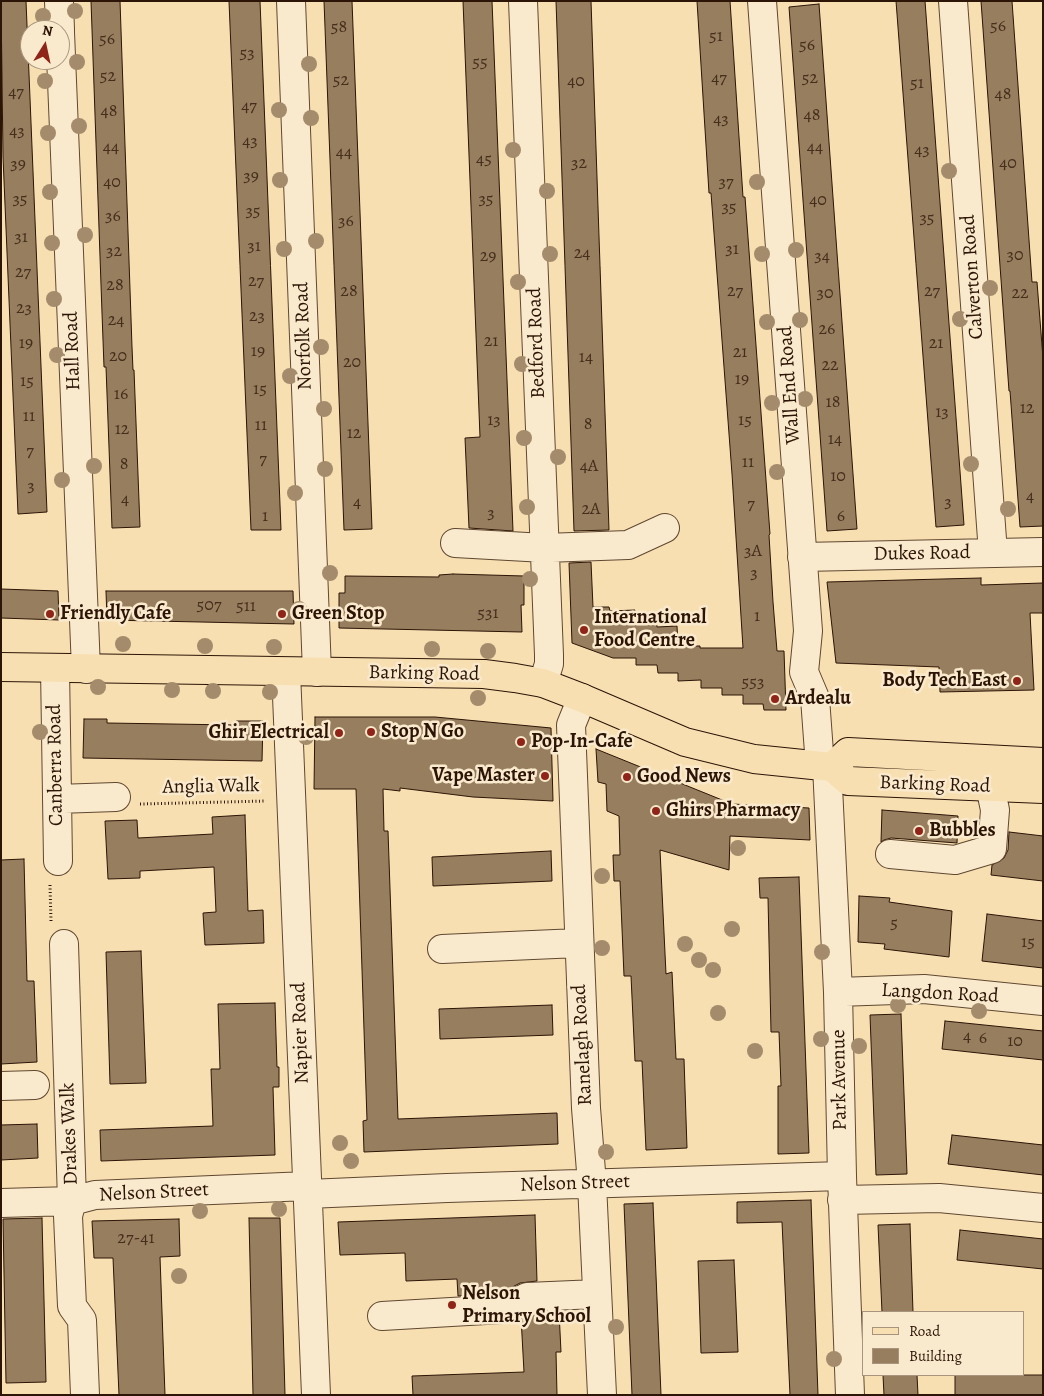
<!DOCTYPE html>
<style>
body{margin:0}
#map{position:relative;width:1044px;height:1396px;overflow:hidden;background:#f7dfb2;font-family:Alegreya,serif}
canvas{display:block}
.frame{position:absolute;inset:0;border:2px solid #2c1406;pointer-events:none}
.legend{position:absolute;left:862px;top:1311px;width:162px;height:65px;box-sizing:border-box;background:#faeacd;border:1px solid #a8947d;margin:0;padding:6px 9px;list-style:none;font-size:15px;color:#2c1406}
.legend li{display:flex;align-items:center;gap:10px;height:25px}
.legend b{width:25px;border:1px solid #a8947d}
.north{position:absolute;left:20px;top:20px;width:50px;height:50px;box-sizing:border-box;background:#faeacd;border:1px solid #a8947d;border-radius:50%;rotate:10deg;font-size:14px;font-weight:700;line-height:20px;text-align:center;color:#2c1406}
.north::after{content:'';display:block;margin:auto;width:18px;height:22px;background:#8f2418;clip-path:polygon(50% 0,100% 100%,50% 72%,0 100%)}
</style>
<div id="map">
<canvas width="1044" height="1396"></canvas>
<div class="frame"></div>
<ul class="legend">
<li><b style="height:6px;background:#f7dfb2"></b>Road</li>
<li><b style="height:14px;background:#967e5f"></b>Building</li>
</ul>
<div class="north">N</div>
</div>
<script>
const ctx = document.querySelector('canvas').getContext('2d');
ctx.lineJoin = 'round';
function fillPath(path, color) { ctx.fillStyle = color; ctx.fill(path, 'evenodd'); }
const toPath = rows => new Path2D(rows.map(r => 'M' + r).join(''));
function trace(path, color, width, dash) { ctx.strokeStyle = color; ctx.lineWidth = width; ctx.lineCap = dash ? 'butt' : 'round'; ctx.setLineDash(dash || []); ctx.stroke(path); }
function label(font, color, halo, rows, align = 'center') {
  ctx.font = font + ' Alegreya,serif'; ctx.lineWidth = 5; ctx.setLineDash([]); ctx.textBaseline = 'middle'; ctx.strokeStyle = halo; ctx.fillStyle = color; for (const [text, x, y, turn = 0] of rows) {
    ctx.save(); ctx.translate(x, y); ctx.rotate((+turn || 0) * Math.PI / 180); ctx.textAlign = isNaN(turn) ? turn : align; if (halo) ctx.strokeText(text, 0, 0); ctx.fillText(text, 0, 0); ctx.restore();
  }
}
const building = toPath([
 [1,1,26,1,47,512,18,514,3,157,1,1],
 [91,1,120,1,132,347,133,370,134,370,140,527,112,528,106,367,104,367,102,313,91,1],
 [229,1,260,1,281,530,251,530,229,1],
 [324,1,352,1,372,529,344,530,324,1],
 [463,1,492,1,513,531,469,528,465,438,480,437,463,1],
 [556,1,591,1,609,530,574,531,556,1],
 [697,1,730,1,743,197,745,197,770,534,769,535,773,602,777,651,784,651,786,710,764,710,763,704,743,704,743,695,722,695,722,688,701,688,701,680,678,681,678,673,658,673,657,665,636,665,636,658,613,658,572,643,569,563,591,562,593,607,609,607,610,611,635,610,635,621,656,620,657,627,677,626,678,646,700,646,700,648,743,648,732,474,711,193,709,193,697,1],
 [896,1,925,1,964,525,936,527,896,1],
 [981,1,1012,1,1032,282,1037,282,1043,358,1043,526,1020,527,1010,391,1009,391,981,1],
 [819,4,857,529,827,531,789,7,819,4],
 [453,574,524,576,524,605,521,605,522,632,339,628,339,593,345,593,345,576,439,577,439,575,453,574],
 [981,578,981,585,1043,583,1043,613,1030,613,1034,690,940,692,939,667,836,663,827,582,981,578],
 [1,589,58,591,59,620,1,618,1,589],
 [106,591,293,591,294,624,107,620,106,591],
 [315,717,435,717,551,728,553,801,473,797,400,788,400,791,383,789,384,831,388,831,398,1119,557,1113,558,1144,364,1152,363,1121,367,1120,356,789,314,789,315,717],
 [84,719,107,719,107,723,235,725,236,721,263,721,262,761,83,758,84,719],
 [596,749,732,804,809,808,810,840,730,836,729,870,660,850,666,974,672,972,676,1059,684,1059,687,1148,646,1150,642,1061,635,1061,631,976,624,976,620,881,614,881,613,855,620,855,619,816,607,811,606,784,598,782,596,749],
 [882,810,958,816,957,843,891,838,884,840,881,842,882,810],
 [245,815,248,911,263,910,264,943,205,945,203,913,216,912,214,867,140,871,140,878,108,879,105,821,137,820,138,838,213,834,212,817,245,815],
 [1009,832,1043,836,1043,881,991,875,992,865,1004,858,1008,850,1009,832],
 [551,851,552,881,433,886,432,857,551,851],
 [24,859,27,981,34,981,37,1062,1,1064,1,860,24,859],
 [799,877,809,1153,778,1154,778,1086,781,1086,779,1032,771,1032,768,898,760,898,759,878,799,877],
 [859,896,890,898,889,902,952,911,949,957,884,949,885,944,858,942,859,896],
 [987,914,1043,921,1043,968,982,961,987,914],
 [141,951,146,1083,110,1084,106,952,141,951],
 [275,1003,277,1067,279,1067,279,1087,273,1087,275,1155,101,1161,100,1130,213,1126,211,1069,220,1069,218,1004,275,1003],
 [552,1005,553,1035,440,1039,439,1009,552,1005],
 [901,1014,907,1174,876,1175,870,1015,901,1014],
 [945,1021,1043,1031,1043,1060,942,1049,945,1021],
 [37,1124,38,1158,1,1160,1,1125,37,1124],
 [952,1135,1043,1145,1043,1175,948,1164,952,1135],
 [811,1200,818,1395,790,1395,782,1222,737,1223,737,1202,811,1200],
 [653,1203,661,1395,632,1395,624,1204,653,1203],
 [535,1215,537,1281,520,1283,499,1294,458,1296,457,1279,406,1281,405,1253,340,1255,338,1222,535,1215],
 [42,1218,46,1382,6,1383,3,1219,42,1218],
 [249,1218,280,1218,285,1395,253,1395,249,1218],
 [179,1219,180,1256,160,1257,165,1395,119,1395,113,1258,94,1258,92,1221,179,1219],
 [910,1224,913,1312,882,1312,878,1225,910,1224],
 [960,1230,1043,1239,1043,1269,957,1260,960,1230],
 [734,1260,738,1352,701,1353,698,1261,734,1260],
 [559,1311,561,1352,556,1352,557,1395,413,1395,412,1376,524,1372,521,1317,531,1312,559,1311],
 [883,1375,917,1375,918,1395,884,1395,883,1375],
 [955,1375,1043,1375,1043,1395,955,1395,955,1375]
]);
fillPath(building, '#967e5f');
trace(building, '#2c1406', 1);
const minor = toPath([
 [59,1,60,30],
 [291,1,317,672],
 [523,1,549,655,549,664,543,683],
 [762,1,808,631,804,672,815,698,820,766],
 [953,1,993,553],
 [60,32,86,669],
 [455,543,545,548,628,545,665,528],
 [802,557,1043,552],
 [55,668,58,861],
 [286,672,316,1395],
 [582,698,571,725,586,1108,592,1184,602,1395],
 [827,766,838,992,842,1176,850,1395],
 [57,799,116,797],
 [890,854,955,860,992,849,995,810,990,786],
 [64,944,72,1201,68,1216,72,1306,82,1320,85,1395],
 [442,949,578,943],
 [838,992,924,989,1043,1001],
 [1,1086,35,1085],
 [308,1194,447,1188,842,1176],
 [842,1200,939,1198,1043,1208],
 [1,1203,72,1201,95,1195,307,1186],
 [382,1316,503,1309,527,1297,597,1294]
]);
const major = toPath([
 [1,667,484,674,515,678,543,683,582,698,685,742,754,759,832,767,848,781,1043,789],
 [832,767,848,752,1043,762]
]);
trace(minor, '#5f4731', 30);
trace(major, '#2c1406', 30);
trace(toPath([
 [140,804,266,801],
 [50,885,51,921]
]), '#2c1406', 3, [1, 2.5]);
trace(minor, '#faeacd', 28);
trace(major, '#f7dfb2', 28);
ctx.fillStyle = '#a38b6b';
for (const [x, y] of [
 [75,11],
 [43,16],
 [77,62],
 [309,64],
 [45,81],
 [279,110],
 [311,118],
 [79,126],
 [48,133],
 [513,150],
 [949,171],
 [280,180],
 [757,182],
 [547,191],
 [50,192],
 [85,235],
 [316,241],
 [52,243],
 [284,249],
 [796,250],
 [550,254],
 [762,254],
 [518,282],
 [990,288],
 [54,299],
 [960,319],
 [800,320],
 [767,322],
 [321,347],
 [57,355],
 [522,364],
 [290,376],
 [805,399],
 [772,403],
 [324,409],
 [524,438],
 [558,457],
 [971,464],
 [94,466],
 [325,469],
 [777,472],
 [62,480],
 [295,493],
 [527,507],
 [1008,509],
 [330,573],
 [530,579],
 [299,609],
 [123,644],
 [205,646],
 [274,647],
 [432,649],
 [488,651],
 [98,687],
 [172,690],
 [213,691],
 [270,692],
 [478,698],
 [40,732],
 [306,737],
 [738,848],
 [602,876],
 [732,929],
 [685,944],
 [602,948],
 [822,952],
 [699,960],
 [713,970],
 [898,1005],
 [979,1011],
 [718,1013],
 [821,1039],
 [859,1046],
 [755,1051],
 [340,1143],
 [606,1152],
 [351,1161],
 [279,1209],
 [200,1211],
 [179,1276],
 [616,1327],
 [834,1359]
]) { ctx.beginPath(); ctx.arc(x, y, 8, 0, 2 * Math.PI); ctx.fill(); }
for (const [x, y, r, color] of [
 [50,614,5,"#8f2418"],
 [282,614,5,"#8f2418"],
 [584,630,5,"#8f2418"],
 [1017,681,5,"#8f2418"],
 [775,699,5,"#8f2418"],
 [371,732,5,"#8f2418"],
 [339,733,5,"#8f2418"],
 [521,742,5,"#8f2418"],
 [545,776,5,"#8f2418"],
 [627,777,5,"#8f2418"],
 [656,811,5,"#8f2418"],
 [919,831,5,"#8f2418"],
 [452,1305,5,"#8f2418"]
]) { const dot = new Path2D(); dot.arc(x, y, r, 0, 2 * Math.PI); ctx.fillStyle = color; ctx.fill(dot); trace(dot, '#faeacd', 2); }
label('18px', '#462e1c', null, [
 ["56",998,27],
 ["58",339,28],
 ["51",716,37],
 ["56",107,40],
 ["56",807,46],
 ["53",247,54],
 ["55",480,63],
 ["52",108,77],
 ["47",719,79],
 ["52",810,79],
 ["52",341,81],
 ["40",576,82],
 ["51",917,84],
 ["47",16,93],
 ["48",1003,95],
 ["47",249,107],
 ["48",109,112],
 ["48",812,116],
 ["43",721,120],
 ["43",17,132],
 ["43",250,142],
 ["44",111,148],
 ["44",815,148],
 ["43",922,151],
 ["44",344,153],
 ["45",484,160],
 ["32",579,164],
 ["40",1008,164],
 ["39",18,165],
 ["39",251,177],
 ["40",112,183],
 ["37",726,183],
 ["35",20,200],
 ["35",486,200],
 ["40",818,201],
 ["35",729,208],
 ["35",253,212],
 ["36",113,217],
 ["35",927,219],
 ["36",346,222],
 ["31",21,238],
 ["31",254,247],
 ["31",732,250],
 ["32",114,252],
 ["24",582,254],
 ["30",1015,256],
 ["29",488,257],
 ["34",822,257],
 ["27",23,273],
 ["27",256,282],
 ["28",115,286],
 ["28",349,292],
 ["27",735,292],
 ["27",932,292],
 ["30",825,294],
 ["22",1020,294],
 ["23",24,309],
 ["23",257,317],
 ["24",116,321],
 ["26",827,330],
 ["21",491,342],
 ["19",26,344],
 ["21",936,344],
 ["19",258,352],
 ["21",740,353],
 ["20",118,357],
 ["14",586,358],
 ["20",352,363],
 ["22",830,366],
 ["19",742,380],
 ["15",27,382],
 ["15",260,390],
 ["16",121,395],
 ["18",833,403],
 ["12",1027,409],
 ["13",942,413],
 ["11",29,417],
 ["13",494,421],
 ["15",745,421],
 ["8",588,425],
 ["11",261,426],
 ["12",122,430],
 ["12",354,434],
 ["14",835,440],
 ["7",30,452],
 ["7",263,460],
 ["11",748,463],
 ["8",124,465],
 ["4A",589,467],
 ["10",838,477],
 ["3",31,487],
 ["4",1030,497],
 ["4",125,500],
 ["4",357,503],
 ["3",948,503],
 ["7",751,505],
 ["2A",591,510],
 ["3",491,514],
 ["1",265,517],
 ["6",841,517],
 ["3A",753,552],
 ["3",754,574],
 ["507",209,606],
 ["511",246,607],
 ["531",488,614],
 ["1",757,617],
 ["553",753,683],
 ["5",894,924],
 ["15",1028,943],
 ["4",967,1037],
 ["6",983,1039],
 ["10",1015,1042],
 ["27-41",136,1239]
]);
label('20px', '#2c1406', '#faeacd', [
 ["Calverton Road",973,277,-94],
 ["Norfolk Road",304,336,-92],
 ["Bedford Road",537,343,-92],
 ["Hall Road",73,351,-92],
 ["Wall End Road",790,385,-94],
 ["Dukes Road",922,554,-1],
 ["Barking Road",424,674,1],
 ["Canberra Road",56,765,-91],
 ["Barking Road",935,785,2],
 ["Anglia Walk",211,787,-1],
 ["Langdon Road",940,994,3],
 ["Napier Road",301,1033,-92],
 ["Ranelagh Road",583,1045,-93],
 ["Park Avenue",840,1080,-91],
 ["Drakes Walk",70,1134,-92],
 ["Nelson Street",575,1184,-2],
 ["Nelson Street",154,1193,-3]
]);
label('bold 20px', '#2c1406', '#faeacd', [
 ["Friendly Cafe",60,614],
 ["Green Stop",292,614],
 ["International",594,618],
 ["Food Centre",594,641],
 ["Body Tech East",1007,681,"right"],
 ["Ardealu",785,699],
 ["Stop N Go",381,732],
 ["Ghir Electrical",329,733,"right"],
 ["Pop-In-Cafe",531,742],
 ["Vape Master",535,776,"right"],
 ["Good News",637,777],
 ["Ghirs Pharmacy",666,811],
 ["Bubbles",929,831],
 ["Nelson",462,1294],
 ["Primary School",462,1317]
], 'left');
</script>
